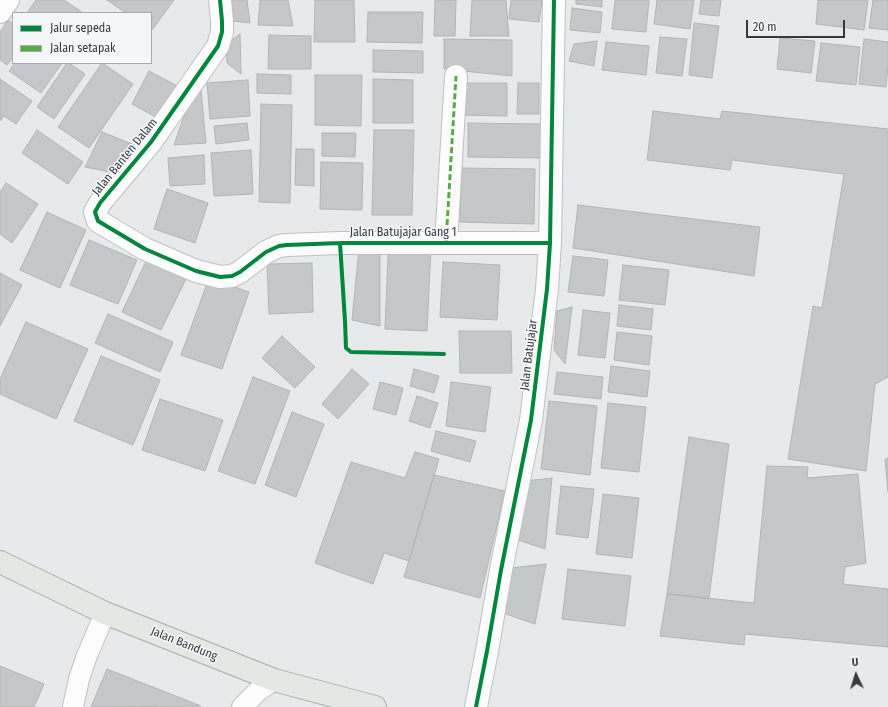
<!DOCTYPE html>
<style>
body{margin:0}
#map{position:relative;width:888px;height:707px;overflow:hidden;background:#e8e9ea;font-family:"Fira Sans Condensed",sans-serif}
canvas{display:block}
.legend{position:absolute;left:12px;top:12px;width:140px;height:52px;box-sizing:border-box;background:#f4f6f9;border:1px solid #a9aaad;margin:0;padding:5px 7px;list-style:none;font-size:12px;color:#38393a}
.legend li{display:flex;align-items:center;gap:8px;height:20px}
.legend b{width:20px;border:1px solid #a9aaad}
.north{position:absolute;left:836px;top:655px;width:40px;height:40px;-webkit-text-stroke:3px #f4f6f9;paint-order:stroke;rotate:356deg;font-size:11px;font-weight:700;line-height:16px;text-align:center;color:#38393a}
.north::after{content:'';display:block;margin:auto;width:14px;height:18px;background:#38393a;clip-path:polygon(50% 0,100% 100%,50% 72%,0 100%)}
.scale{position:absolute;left:746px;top:20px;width:99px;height:18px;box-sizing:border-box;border:2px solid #38393a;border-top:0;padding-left:5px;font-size:12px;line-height:14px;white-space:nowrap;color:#38393a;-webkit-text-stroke:3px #f4f6f9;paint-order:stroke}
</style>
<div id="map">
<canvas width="888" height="707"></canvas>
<ul class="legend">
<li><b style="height:5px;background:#00873e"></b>Jalur sepeda</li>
<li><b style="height:5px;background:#55ac46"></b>Jalan setapak</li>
</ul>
<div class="north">U</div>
<div class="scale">20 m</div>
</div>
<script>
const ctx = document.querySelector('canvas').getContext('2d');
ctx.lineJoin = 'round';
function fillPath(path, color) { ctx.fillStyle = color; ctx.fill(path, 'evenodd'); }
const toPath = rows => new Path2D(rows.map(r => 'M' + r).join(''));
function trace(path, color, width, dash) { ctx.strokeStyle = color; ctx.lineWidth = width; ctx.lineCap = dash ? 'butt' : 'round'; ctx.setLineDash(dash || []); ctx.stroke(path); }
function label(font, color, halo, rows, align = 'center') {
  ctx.font = font + ' "Fira Sans Condensed",sans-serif'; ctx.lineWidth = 3; ctx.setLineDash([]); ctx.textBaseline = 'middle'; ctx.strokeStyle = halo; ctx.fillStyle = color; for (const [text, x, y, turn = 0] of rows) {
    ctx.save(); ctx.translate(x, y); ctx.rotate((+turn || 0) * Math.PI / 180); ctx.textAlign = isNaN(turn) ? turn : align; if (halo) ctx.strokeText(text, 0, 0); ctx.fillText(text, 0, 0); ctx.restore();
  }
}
const building = toPath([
 [36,0,64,0,83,13,27,13,36,0],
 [107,0,174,0,152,30,151,30,151,13,126,13,107,0],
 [222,0,247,0,250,23,233,21,222,0],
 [260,0,288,0,293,26,258,25,260,0],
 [315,0,354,0,355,42,314,42,315,0],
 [435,0,456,0,455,36,434,36,435,0],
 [472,0,506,0,509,36,470,36,472,0],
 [511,0,542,0,539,22,509,19,511,0],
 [576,0,602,0,602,7,576,4,576,0],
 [615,0,649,0,646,32,612,29,615,0],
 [657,0,694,0,690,29,654,24,657,0],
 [701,0,721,0,719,16,699,14,701,0],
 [818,0,868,0,864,30,816,24,818,0],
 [873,0,888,0,888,30,869,28,873,0],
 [572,8,602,12,600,33,570,30,572,8],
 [368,12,423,12,422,43,367,42,368,12],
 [8,20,13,24,13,57,7,65,0,60,0,32,8,20],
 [694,23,719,26,712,78,689,75,694,23],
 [240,34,241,74,227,63,226,44,240,34],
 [269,35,311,36,311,69,268,69,269,35],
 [660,37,687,39,682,76,656,73,660,37],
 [780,38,815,41,811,73,777,69,780,38],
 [444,39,512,40,512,76,444,69,444,39],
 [864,39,888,42,888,67,886,87,859,84,864,39],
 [597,41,594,66,569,61,574,44,597,41],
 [606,42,649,46,646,75,602,70,606,42],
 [821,43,860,47,856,85,816,81,821,43],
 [373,50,423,51,423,73,373,72,373,50],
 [15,63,62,63,41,93,9,71,15,63],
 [67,63,69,63,85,74,54,119,37,107,67,63],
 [102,63,133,84,89,148,58,127,102,63],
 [149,71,183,89,165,122,132,104,149,71],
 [257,74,291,75,291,94,257,93,257,74],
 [315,75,362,75,361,126,315,125,315,75],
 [0,79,32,101,16,124,4,116,0,121,0,79],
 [373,79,413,80,413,123,373,123,373,79],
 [248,80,250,116,210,119,207,83,248,80],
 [460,83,507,83,507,116,459,115,460,83],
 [518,83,539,83,539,114,517,114,518,83],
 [201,90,206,143,174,145,188,104,201,90],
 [261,104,292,105,290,203,259,202,261,104],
 [653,111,720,119,722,111,888,129,888,377,875,384,866,471,788,459,813,306,822,308,844,174,732,160,730,170,647,160,653,111],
 [247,123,249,140,216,144,214,126,247,123],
 [468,123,541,124,541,158,468,157,468,123],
 [37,130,83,162,68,184,22,153,37,130],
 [374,130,414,130,412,215,372,215,374,130],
 [102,132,132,144,110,172,85,167,102,132],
 [322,133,356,133,355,157,322,156,322,133],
 [296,149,314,149,314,186,295,185,296,149],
 [251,150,253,194,214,196,211,153,251,150],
 [204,155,205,184,170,186,168,158,204,155],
 [321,162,363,163,362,210,320,209,321,162],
 [461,168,535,169,534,224,460,222,461,168],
 [6,183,38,204,12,243,0,234,0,192,6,183],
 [167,189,208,203,195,243,154,229,167,189],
 [578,205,760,227,754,276,573,248,578,205],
 [47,212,86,230,60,288,20,270,47,212],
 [89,240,137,260,118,304,70,285,89,240],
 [431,248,427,331,385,329,388,255,431,248],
 [359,249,380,250,380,326,352,320,359,249],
 [573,256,608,260,604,296,568,292,573,256],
 [148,257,188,275,161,330,122,312,148,257],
 [443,262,500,265,497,320,440,317,443,262],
 [312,263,313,312,269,314,267,264,312,263],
 [623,265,669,270,665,305,619,300,623,265],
 [0,273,22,285,0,326,0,273],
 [209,278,249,292,222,369,181,355,209,278],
 [619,305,653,309,651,330,617,326,619,305],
 [572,307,565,364,554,350,557,311,572,307],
 [583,310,610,313,605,358,578,355,583,310],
 [108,314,173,342,160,372,95,343,108,314],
 [26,322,88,349,56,419,0,394,0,379,26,322],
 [459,331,511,331,512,373,460,373,459,331],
 [617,332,652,336,649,365,614,360,617,332],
 [282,336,315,367,295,388,262,358,282,336],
 [101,356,160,380,133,445,74,421,101,356],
 [611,366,650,371,647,397,608,392,611,366],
 [352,369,369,384,338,419,322,404,352,369],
 [414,369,439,376,434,393,410,386,414,369],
 [557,372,603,377,601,399,554,394,557,372],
 [253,377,290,391,255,484,218,471,253,377],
 [380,382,403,388,396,415,373,409,380,382],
 [451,382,491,387,485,432,446,426,451,382],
 [417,396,438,403,430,428,409,421,417,396],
 [160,399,223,420,205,471,142,450,160,399],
 [549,401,597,406,590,475,541,469,549,401],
 [608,403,646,407,639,472,601,468,608,403],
 [292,412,324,424,296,497,265,485,292,412],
 [436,431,476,441,470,462,431,451,436,431],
 [689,437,729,444,709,598,667,594,689,437],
 [415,452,439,459,409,561,384,553,373,584,315,563,351,462,405,478,415,452],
 [888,458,888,492,885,459,888,458],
 [767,466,808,467,807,478,858,474,866,563,845,567,843,584,888,589,888,647,745,634,744,645,660,636,667,594,754,603,767,466],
 [434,475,505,491,480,598,404,577,434,475],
 [552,478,545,549,518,540,525,481,552,478],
 [561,486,594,489,588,538,556,534,561,486],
 [603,494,639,498,632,558,596,554,603,494],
 [546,564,535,624,500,612,510,568,546,564],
 [568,569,631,576,625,626,562,619,568,569],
 [0,666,44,684,34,707,0,707,0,666],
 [107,669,201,706,91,707,107,669]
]);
fillPath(building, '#c6c7c8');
trace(building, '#b4b4b5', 1);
const service = toPath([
 [73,707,79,679,86,658,105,613],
 [242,707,258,691,274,680]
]);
const minor = toPath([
 [220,0,222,21,222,32,218,46,151,142,100,203,95,212,98,221,145,249,196,271,220,277,232,276,240,272,266,252,279,246,287,245,340,243,550,243],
 [0,12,8,0],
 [446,243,456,76],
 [476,707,487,651,501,570,531,420,547,289,550,243,554,0]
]);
const primary = toPath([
 [0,562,105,613,274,680,375,707]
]);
trace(service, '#bfc0c1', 22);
trace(minor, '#bfc0c1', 24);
trace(primary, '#a3aea6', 24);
trace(service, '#fcfcfc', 20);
trace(minor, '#fcfcfc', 22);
trace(primary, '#e3e8e4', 22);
trace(toPath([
 [446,243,456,76]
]), '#55ac46', 3, [6, 3]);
trace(toPath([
 [220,0,222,21,222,32,218,46,151,142,100,203,95,212,98,221,145,249,196,271,220,277,232,276,240,272,266,252,279,246,287,245,340,243,550,243],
 [340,243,345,321,346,348,351,352,444,354],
 [476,707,487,651,501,570,531,420,547,289,550,243,554,0]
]), '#00873e', 4);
label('12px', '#38393a', '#f4f6f9', [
 ["Jalan Banten Dalam",125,157,-51],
 ["Jalan Batujajar Gang 1",403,233],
 ["Jalan Batujajar",529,355,-83],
 ["Jalan Bandung",184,644,22]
]);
</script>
